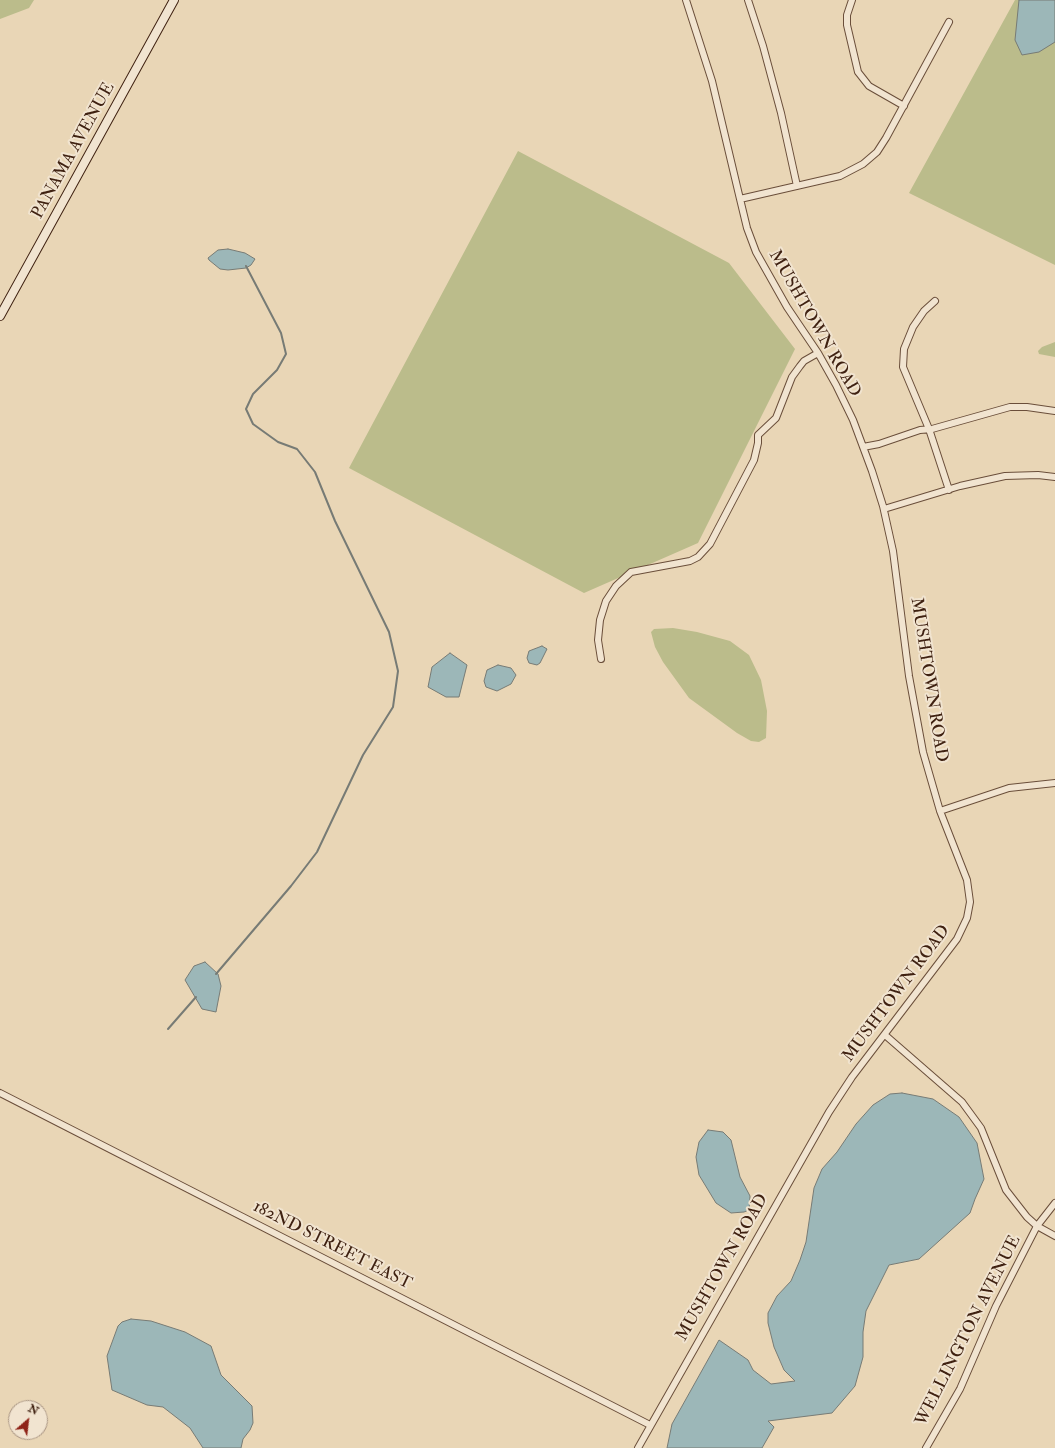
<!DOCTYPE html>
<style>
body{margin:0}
#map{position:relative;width:1055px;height:1448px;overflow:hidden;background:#e9d6b6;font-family:"IM FELL Double Pica",serif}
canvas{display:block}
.north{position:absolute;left:8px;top:1400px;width:40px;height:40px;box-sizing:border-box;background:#f1e4d0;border:1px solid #aa9684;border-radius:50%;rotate:28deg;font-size:11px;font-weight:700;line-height:16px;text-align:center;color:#3f2111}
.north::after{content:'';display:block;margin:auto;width:14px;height:18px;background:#8f2418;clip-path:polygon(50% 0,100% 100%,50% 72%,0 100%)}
</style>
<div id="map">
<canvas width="1055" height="1448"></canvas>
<div class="north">N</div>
</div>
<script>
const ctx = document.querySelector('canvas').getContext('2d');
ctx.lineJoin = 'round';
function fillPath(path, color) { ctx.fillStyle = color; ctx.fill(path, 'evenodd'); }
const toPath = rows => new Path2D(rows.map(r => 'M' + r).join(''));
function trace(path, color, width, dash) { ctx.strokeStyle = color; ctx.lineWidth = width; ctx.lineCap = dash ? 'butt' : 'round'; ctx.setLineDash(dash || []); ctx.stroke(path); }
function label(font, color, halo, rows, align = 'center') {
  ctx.font = font + ' "IM FELL Double Pica",serif'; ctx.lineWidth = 4; ctx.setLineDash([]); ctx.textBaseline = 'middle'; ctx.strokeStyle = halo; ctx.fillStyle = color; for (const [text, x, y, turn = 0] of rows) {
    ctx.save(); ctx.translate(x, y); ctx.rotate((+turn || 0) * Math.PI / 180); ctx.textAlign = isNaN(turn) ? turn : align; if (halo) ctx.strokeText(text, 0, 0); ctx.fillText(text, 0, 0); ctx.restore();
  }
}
fillPath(toPath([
 [0,0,34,0,29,8,0,19],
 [1015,0,1055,0,1055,265,909,193],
 [518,151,729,263,795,349,698,543,584,593,349,468],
 [1055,342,1055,357,1039,354,1038,351,1042,347],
 [673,628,697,632,730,641,749,655,761,680,767,711,766,738,759,742,751,741,737,733,689,698,663,662,655,647,651,632,654,629]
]), '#bbbc8b');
const water = toPath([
 [1019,0,1055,0,1055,42,1039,52,1022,55,1015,40,1019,0],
 [228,249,245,253,255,259,251,265,246,268,228,270,220,269,209,260,208,258,218,250,228,249],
 [542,646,547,649,540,663,537,665,529,663,527,658,529,651,542,646],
 [450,653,467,665,459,697,446,697,428,687,432,667,450,653],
 [498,665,511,668,516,675,511,684,497,691,486,687,484,681,487,670,498,665],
 [205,962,218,974,221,986,216,1012,202,1009,185,980,194,966,205,962],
 [902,1093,933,1099,959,1117,977,1143,984,1179,975,1199,970,1213,919,1259,889,1265,866,1311,863,1332,863,1357,855,1386,832,1413,768,1421,774,1427,762,1448,667,1448,672,1424,719,1340,748,1360,753,1370,771,1384,795,1381,784,1370,774,1347,768,1323,768,1313,777,1296,791,1281,800,1260,806,1242,814,1188,822,1169,837,1152,856,1124,873,1105,890,1094,902,1093],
 [708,1130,723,1132,731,1140,740,1177,750,1196,749,1210,744,1212,731,1213,716,1203,699,1175,696,1157,699,1142,708,1130],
 [131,1319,151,1321,185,1332,211,1346,221,1375,252,1406,253,1423,250,1430,243,1439,241,1448,203,1448,190,1428,163,1407,147,1405,112,1390,107,1356,118,1326,122,1322,131,1319]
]);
fillPath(water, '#9cb7b8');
trace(water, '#777b75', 1);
trace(toPath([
 [216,974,291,886,317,852,363,755,393,707,398,671,389,632,335,521,315,472,297,449,278,442,253,424,246,409,253,394,277,370,286,354,281,333,246,266],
 [168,1029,196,997]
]), '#777b75', 2);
const minor = toPath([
 [748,0,763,46,781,113,797,186],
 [852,0,847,15,847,25,858,72,869,86,904,106],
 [740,199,840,176,863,164,877,152,886,138,949,22],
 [935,301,924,311,913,327,904,349,903,367,929,429,949,490],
 [863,447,879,444,920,430,932,429,1010,407,1027,407,1055,411],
 [884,509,960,486,1005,476,1038,475,1055,477],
 [601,659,598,640,600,620,606,601,616,586,631,572,690,561,698,557,710,544,754,460,758,443,758,435,776,418,792,377,800,366,804,361,818,353],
 [940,811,1009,788,1055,783],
 [885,1035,962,1102,981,1128,1006,1190,1027,1217,1037,1226,1055,1236],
 [0,1093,650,1425],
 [638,1448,829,1112,852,1077,957,939,967,918,970,902,967,880,940,811,923,752,909,676,893,551,883,506,872,471,853,420,836,385,818,353,787,307,756,252,747,228,740,199,712,81,686,0],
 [926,1448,960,1389,996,1306,1037,1226,1055,1203]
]);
const secondary = toPath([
 [0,316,174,0]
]);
trace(minor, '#6a4e3a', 8);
trace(secondary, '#3f2111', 10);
trace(minor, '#f1e4d0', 6);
trace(secondary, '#f1e4d0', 8);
label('17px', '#3f2111', '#f1e4d0', [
 ["PANAMA AVENUE",74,151,-61],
 ["MUSHTOWN ROAD",814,324,60],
 ["MUSHTOWN ROAD",928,680,81],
 ["MUSHTOWN ROAD",897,994,-53],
 ["182ND STREET EAST",332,1246,27],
 ["MUSHTOWN ROAD",723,1268,-60],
 ["WELLINGTON AVENUE",969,1331,-63]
]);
</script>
